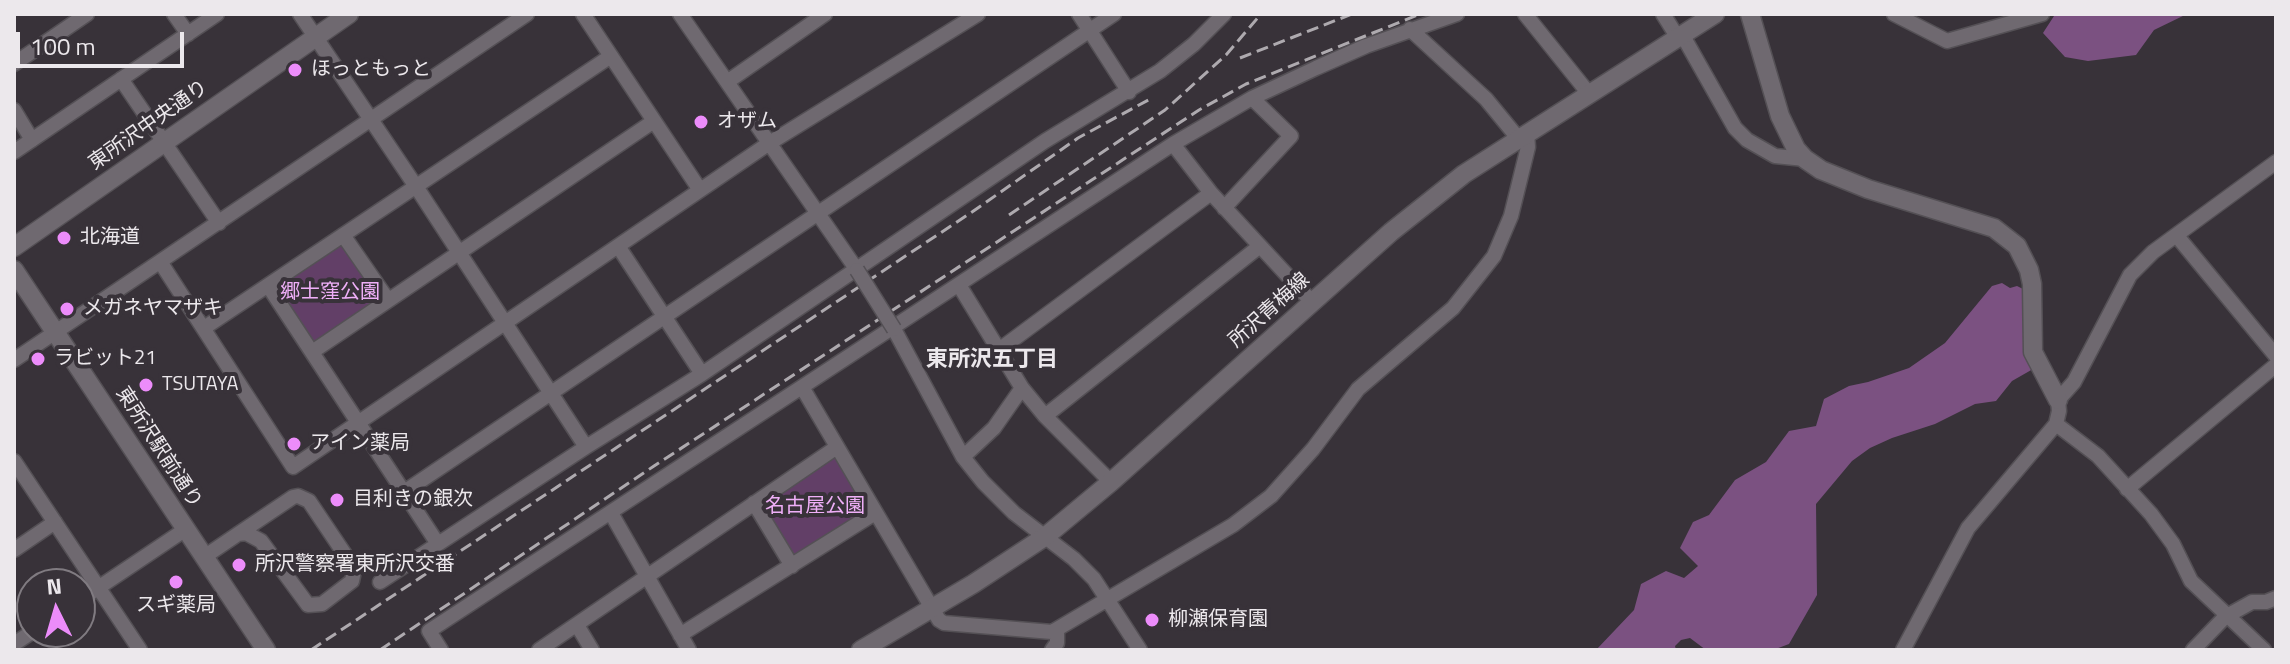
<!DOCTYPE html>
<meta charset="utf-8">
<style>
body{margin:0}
#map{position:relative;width:2290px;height:664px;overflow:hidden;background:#383239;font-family:"Titillium Web",sans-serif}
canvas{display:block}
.frame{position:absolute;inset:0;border:16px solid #ece8ec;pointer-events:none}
.north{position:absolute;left:16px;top:568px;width:80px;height:80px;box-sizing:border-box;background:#383239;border:2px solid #807b81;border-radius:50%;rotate:355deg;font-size:22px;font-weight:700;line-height:32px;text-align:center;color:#ece8ec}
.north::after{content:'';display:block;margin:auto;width:28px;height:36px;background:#ec8cfa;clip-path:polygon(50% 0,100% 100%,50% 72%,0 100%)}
.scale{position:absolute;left:16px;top:32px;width:168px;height:36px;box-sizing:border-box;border:4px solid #ece8ec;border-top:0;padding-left:10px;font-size:24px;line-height:28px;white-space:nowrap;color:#ece8ec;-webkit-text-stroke:6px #383239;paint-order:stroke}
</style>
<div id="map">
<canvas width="2290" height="664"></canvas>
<div class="frame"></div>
<div class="north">N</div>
<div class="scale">100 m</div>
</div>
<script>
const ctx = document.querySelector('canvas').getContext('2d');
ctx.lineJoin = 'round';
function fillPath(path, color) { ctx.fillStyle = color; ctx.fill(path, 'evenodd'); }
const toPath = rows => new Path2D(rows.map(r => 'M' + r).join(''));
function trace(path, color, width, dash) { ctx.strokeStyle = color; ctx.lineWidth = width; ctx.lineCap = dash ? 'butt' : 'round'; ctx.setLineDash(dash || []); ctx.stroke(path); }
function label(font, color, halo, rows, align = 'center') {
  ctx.font = font + ' "Titillium Web","Noto Sans JP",sans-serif'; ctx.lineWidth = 8; ctx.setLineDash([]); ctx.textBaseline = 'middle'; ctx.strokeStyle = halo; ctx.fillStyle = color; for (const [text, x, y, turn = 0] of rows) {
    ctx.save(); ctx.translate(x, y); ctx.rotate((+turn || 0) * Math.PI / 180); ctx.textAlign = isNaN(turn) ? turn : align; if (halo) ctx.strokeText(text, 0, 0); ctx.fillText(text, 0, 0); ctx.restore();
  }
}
fillPath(toPath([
 [342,244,380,300,317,343,312,342,279,292,278,287],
 [837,456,868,509,794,559,761,503,831,457]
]), '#623f67');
fillPath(toPath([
 [2072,14,2187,14,2154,30,2136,55,2088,61,2065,57,2043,33,2054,16],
 [2002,283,2010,288,2017,286,2025,290,2033,369,2012,381,1996,401,1975,404,1935,424,1892,438,1870,448,1852,461,1816,504,1817,595,1789,644,1773,650,1706,650,1690,638,1681,640,1675,646,1676,650,1596,650,1634,610,1641,584,1666,571,1684,578,1698,566,1680,548,1693,522,1709,515,1735,480,1766,462,1789,431,1816,426,1824,399,1849,386,1868,382,1909,368,1945,343,1992,286]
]), '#7b5181');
const street = toPath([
 [174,14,188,34],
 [300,14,417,188,586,447],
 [583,14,700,190],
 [680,14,857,270],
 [1079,14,1129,92],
 [1525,14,1590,95],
 [1663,14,1678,38],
 [1894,14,1947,41,2042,14],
 [1410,29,1486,99,1518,138],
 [1683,36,1735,128,1747,140,1775,156,1805,159],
 [14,64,87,14],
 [121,79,219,223],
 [727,82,825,14],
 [14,110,32,140],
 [1173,144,1211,193,1312,302],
 [14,152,217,14],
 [1224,208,1291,136,1252,98],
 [343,235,388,300],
 [2177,236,2276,356],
 [618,246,702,374],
 [161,263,293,467,768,144,978,14],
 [959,285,1022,388,1045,416,1111,482],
 [269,287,438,544],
 [204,328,611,56],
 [894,329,963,457,983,482,1014,513,1074,559,1094,579,1140,650],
 [999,350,1211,193],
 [312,352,654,121],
 [14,360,527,14],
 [802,387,939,620,944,623,1052,632,1233,525,1271,496,1313,449,1358,389,1453,308,1494,256,1511,216,1528,147,1527,133],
 [1045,416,1260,246],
 [2056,424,2098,456,2151,514,2173,544,2191,581,2264,650],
 [963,457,994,428,1022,388],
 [14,461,140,650],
 [2127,489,2276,365],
 [404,492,1114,14],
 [754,503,792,566],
 [611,513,689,650],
 [14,550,55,522],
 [204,557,238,534,293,497,298,496,309,501,352,565,354,571,352,581,322,604,308,605,261,541,246,533,238,534],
 [380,582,586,447,702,374,1045,141,1160,71,1194,44,1224,14],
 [80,600,186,529],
 [577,625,592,650],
 [680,635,875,513],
 [14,644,32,632],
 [441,650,429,631,1173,144,1252,98,1316,68,1366,46,1457,14],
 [539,650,837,447],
 [1052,650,1057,643,1057,630],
 [1903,650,1968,528,2056,424,2059,411,2058,400,2074,382,2130,275,2153,252,2276,162],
 [2193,650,2224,618,2234,612,2252,602,2266,602,2276,598]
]);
const secondary = toPath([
 [1750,14,1780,116,1796,149,1805,159,1821,170,1868,189,1994,228,2017,246,2029,270,2032,284,2033,352,2058,400],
 [14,247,349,14],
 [14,270,266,650],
 [861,650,973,584,1046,536,1111,482,1391,232,1464,174,1715,14]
]);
trace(street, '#545055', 17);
trace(secondary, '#545055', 21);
trace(street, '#6f6970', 14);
trace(secondary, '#6f6970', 18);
trace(toPath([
 [1240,58,1352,14],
 [1009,215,1165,110,1226,55,1261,14],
 [311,650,972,212,1078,138,1152,98],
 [380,650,654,466,1199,110,1246,84,1420,14]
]), '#aeaaaf', 3, [12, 6]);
const streetBridge = toPath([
 [857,270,894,329]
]);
trace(streetBridge, '#545055', 17, []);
trace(streetBridge, '#6f6970', 14);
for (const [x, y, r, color] of [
 [295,70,8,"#ec8cfa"],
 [701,122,8,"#ec8cfa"],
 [64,238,8,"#ec8cfa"],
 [67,309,8,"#ec8cfa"],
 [38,359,8,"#ec8cfa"],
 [146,385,8,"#ec8cfa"],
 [294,444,8,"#ec8cfa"],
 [337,500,8,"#ec8cfa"],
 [239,565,8,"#ec8cfa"],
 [176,582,8,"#ec8cfa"],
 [1152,620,8,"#ec8cfa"]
]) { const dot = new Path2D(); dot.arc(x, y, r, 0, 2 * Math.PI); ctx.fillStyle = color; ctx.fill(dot); trace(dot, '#383239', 3); }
label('20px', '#ece8ec', '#383239', [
 ["ほっともっと",311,70],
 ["オザム",717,122],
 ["北海道",80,238],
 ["メガネヤマザキ",83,309],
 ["ラビット21",54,359],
 ["TSUTAYA",162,385],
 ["アイン薬局",310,444],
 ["目利きの銀次",353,500],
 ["所沢警察署東所沢交番",255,565],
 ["スギ薬局",176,606,"center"],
 ["柳瀬保育園",1168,620]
], 'left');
label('20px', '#ece8ec', '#383239', [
 ["東所沢中央通り",149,126,-35],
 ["所沢青梅線",1270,311,-42],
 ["東所沢駅前通り",158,448,57]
]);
label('20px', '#efaff8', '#383239', [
 ["郷士窪公園",330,293],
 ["名古屋公園",815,507]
]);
label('bold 22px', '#ece8ec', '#383239', [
 ["東所沢五丁目",992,361]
]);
</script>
